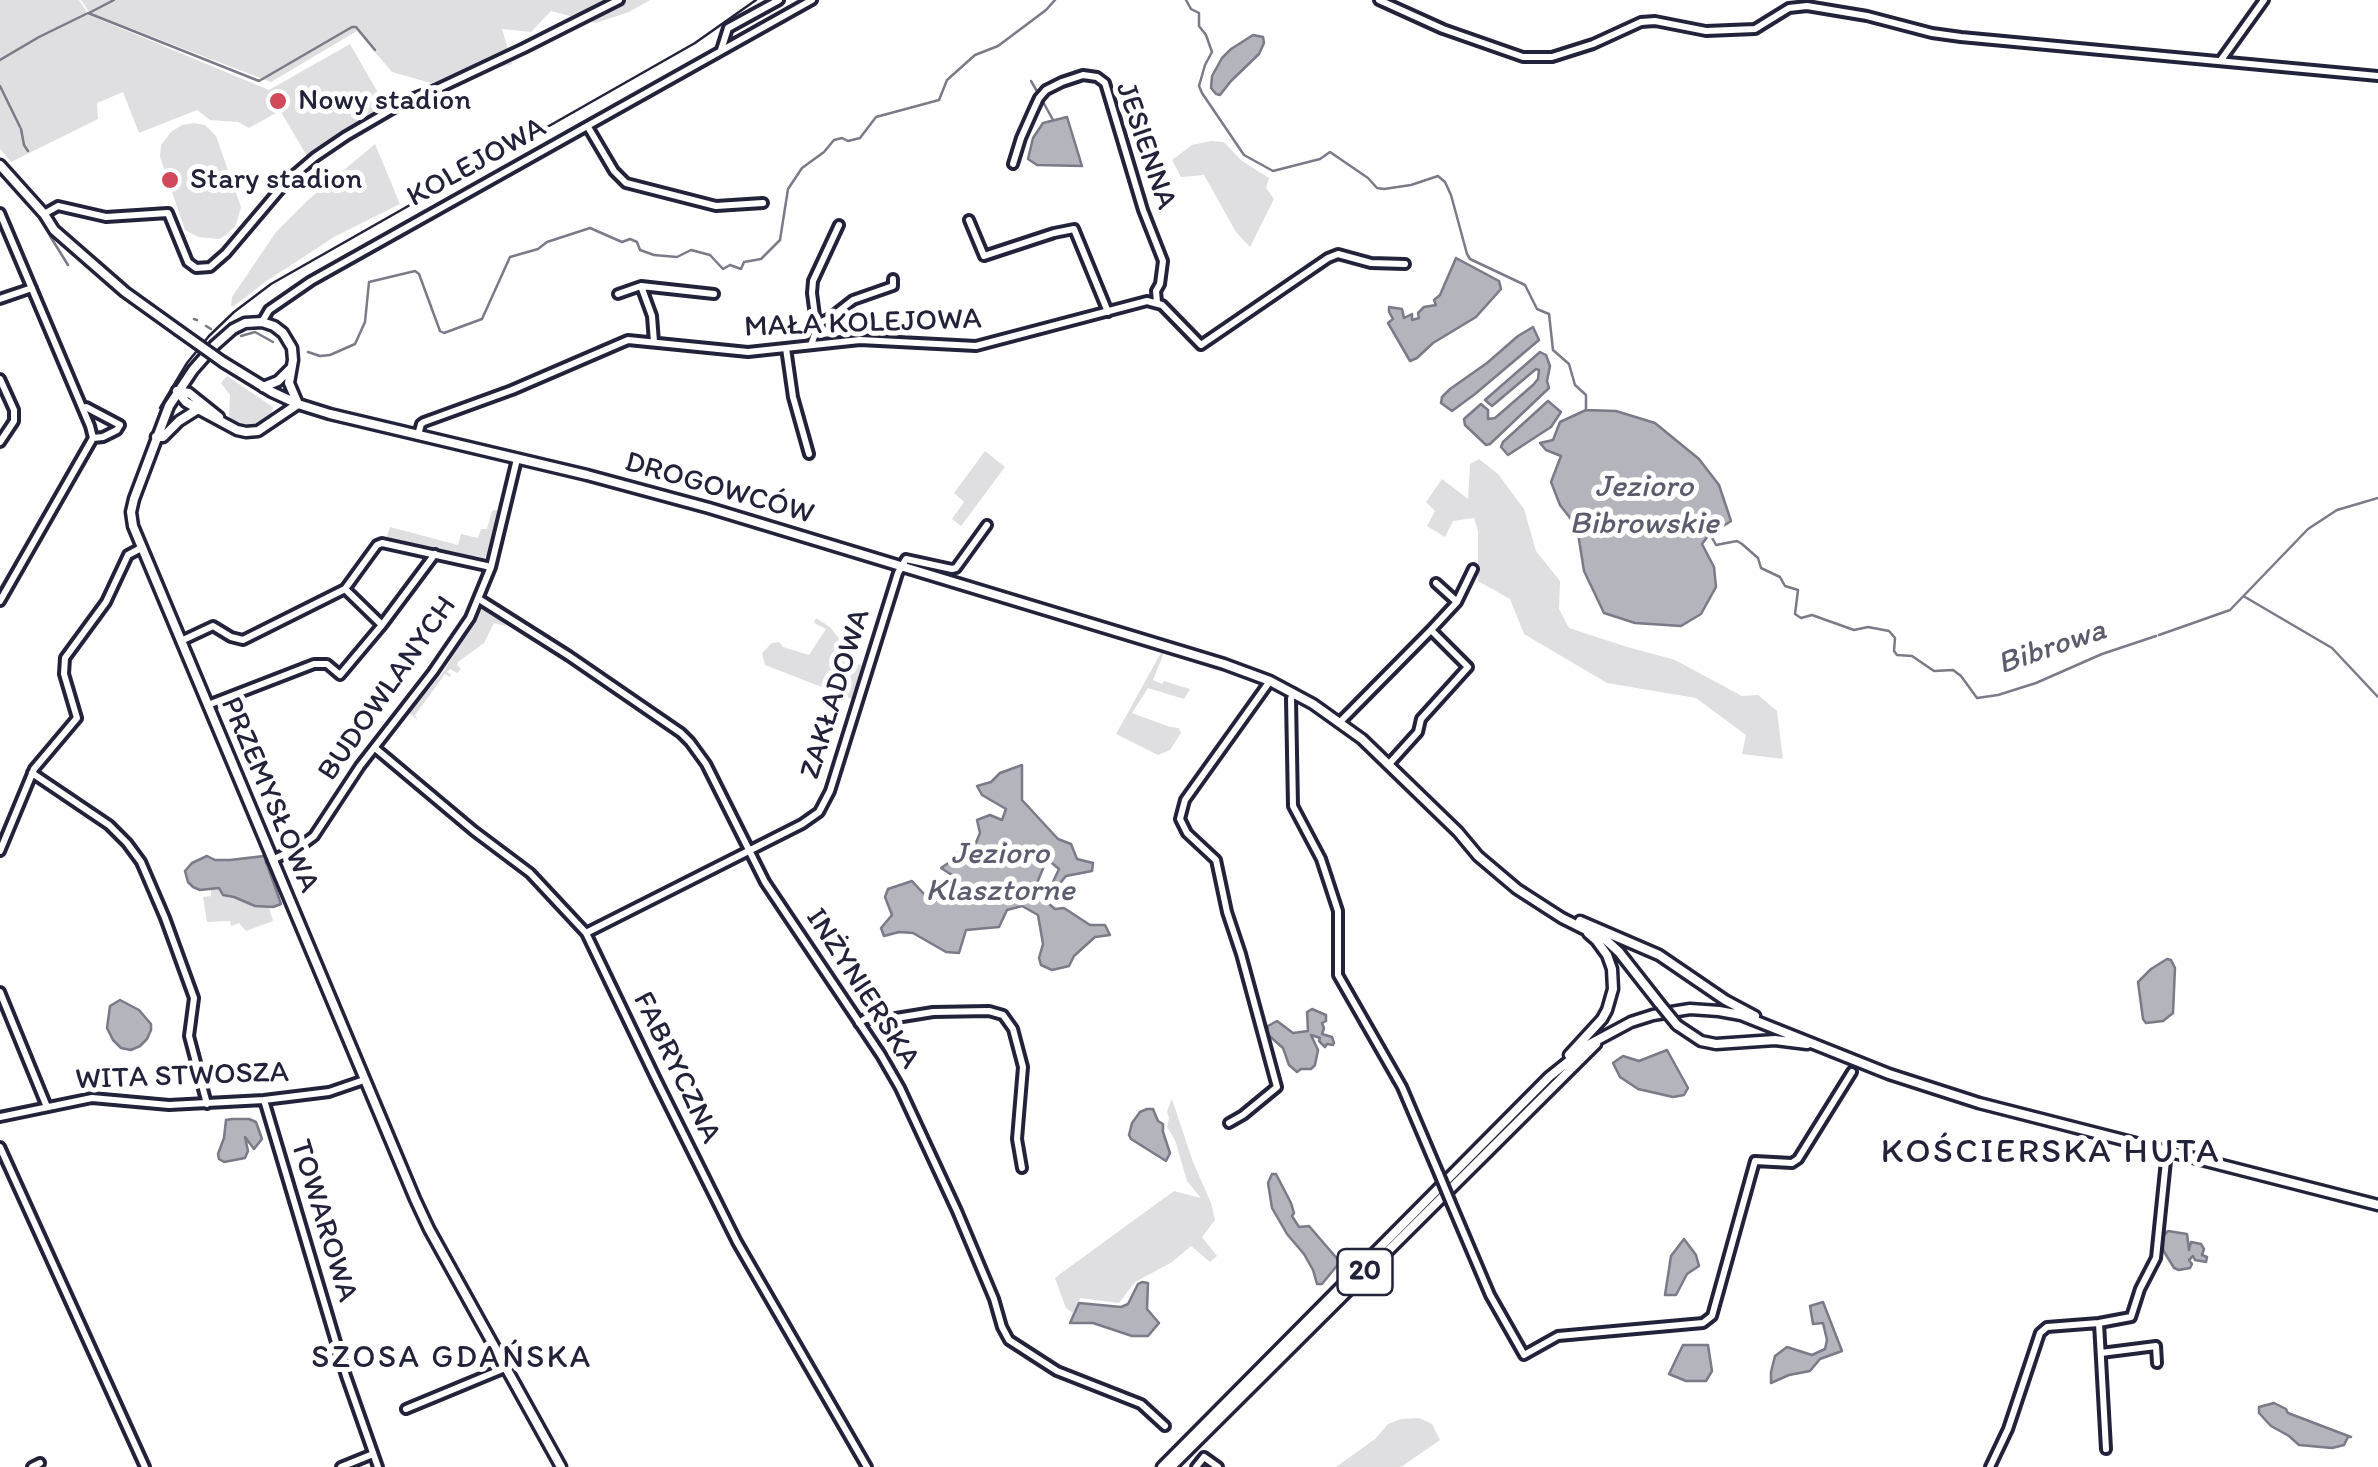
<!DOCTYPE html>
<meta charset="utf-8">
<style>
body{margin:0}
canvas{display:block;background:#fff}
</style>
<canvas width="2378" height="1467"></canvas>
<script>
const ctx = document.querySelector('canvas').getContext('2d');
ctx.lineJoin = 'round';
function fillPath(path, color) { ctx.fillStyle = color; ctx.fill(path, 'evenodd'); }
const toPath = rows => new Path2D(rows.map(r => 'M' + r).join(''));
function trace(path, color, width, dash) { ctx.strokeStyle = color; ctx.lineWidth = width; ctx.lineCap = dash ? 'butt' : 'round'; ctx.setLineDash(dash || []); ctx.stroke(path); }
function label(font, color, halo, rows, align = 'center') {
  ctx.font = font + ' Itim,sans-serif'; ctx.lineWidth = 10; ctx.setLineDash([]); ctx.textBaseline = 'middle'; ctx.strokeStyle = halo; ctx.fillStyle = color; for (const [text, x, y, turn = 0] of rows) {
    ctx.save(); ctx.translate(x, y); ctx.rotate((+turn || 0) * Math.PI / 180); ctx.textAlign = isNaN(turn) ? turn : align; if (halo) ctx.strokeText(text, 0, 0); ctx.fillText(text, 0, 0); ctx.restore();
  }
}
fillPath(toPath([
 [0,0,79,0,89,15,269,90,350,44,381,98,378,100,382,107,307,156,275,102,273,104,276,113,249,128,238,122,210,120,197,110,139,133,123,92,97,103,98,119,11,162,0,149],
 [81,0,650,0,629,12,596,23,551,11,531,32,502,29,512,64,438,85,392,72,357,31,271,82,90,13],
 [194,123,205,125,216,136,241,207,236,225,226,235,219,239,198,237,185,230,160,157,161,145,171,132,182,125],
 [1211,141,1224,142,1242,161,1269,178,1266,188,1274,199,1250,247,1236,232,1204,175,1181,177,1172,160,1192,145],
 [375,144,400,204,334,237,265,282,234,306,231,306,232,297,276,232,308,200],
 [227,376,273,407,271,418,263,425,248,428,241,427,229,419,230,395,221,383],
 [985,451,1005,467,961,526,952,519,964,502,954,493],
 [1479,459,1498,474,1524,509,1536,551,1560,581,1559,609,1569,628,1624,646,1675,660,1742,696,1758,695,1777,711,1783,759,1742,754,1746,735,1696,698,1607,683,1524,634,1510,599,1478,581,1478,531,1474,518,1453,521,1445,537,1427,526,1435,511,1426,502,1442,479,1468,499,1470,464],
 [495,510,499,511,488,554,484,558,476,556,474,559,386,540,390,527,458,545,461,534,478,538,481,529,487,529,492,511],
 [490,607,495,610,506,626,494,623,484,643,458,662,457,665,461,669,457,673,450,669,447,672,451,675,450,677,445,674,415,715,418,720,409,713,444,671,481,609,487,610],
 [816,618,830,627,848,650,854,652,851,662,862,665,864,671,855,700,765,665,762,653,772,643,779,642,783,647,809,655,826,629,814,623],
 [1162,651,1163,655,1153,680,1162,684,1164,681,1190,689,1184,699,1148,688,1132,713,1170,727,1179,728,1181,733,1170,750,1158,755,1116,734],
 [220,889,223,895,250,903,255,906,269,907,273,921,246,931,239,923,231,926,230,921,207,922,203,897,211,896,211,890],
 [1172,1099,1193,1162,1211,1203,1215,1220,1202,1237,1217,1256,1210,1262,1191,1246,1172,1262,1135,1282,1119,1303,1080,1298,1073,1313,1066,1308,1055,1278,1060,1274,1174,1191,1201,1198,1187,1181,1175,1140,1167,1127,1169,1118,1167,1111],
 [1419,1418,1432,1424,1440,1440,1401,1467,1336,1467,1375,1439,1388,1424,1401,1419]
]), '#dfdfe2');
const water = toPath([
 [1253,35,1263,37,1264,43,1259,54,1231,81,1220,95,1216,94,1211,88,1212,76,1222,58,1231,49,1253,35],
 [1067,117,1082,166,1037,165,1028,159,1033,138,1043,123,1067,117],
 [1456,258,1499,281,1501,289,1476,317,1433,343,1417,358,1410,361,1388,323,1393,319,1389,312,1389,307,1402,309,1404,318,1412,314,1412,320,1419,318,1418,313,1424,307,1436,305,1434,300,1440,295,1456,258],
 [1533,327,1539,340,1475,394,1452,411,1441,403,1442,397,1450,389,1487,363,1518,336,1533,327],
 [1540,352,1546,355,1550,366,1547,381,1549,388,1490,444,1486,445,1465,425,1464,419,1481,404,1488,410,1488,419,1495,418,1533,385,1538,379,1539,370,1536,369,1492,406,1485,400,1540,352],
 [1548,401,1561,412,1551,427,1508,455,1501,447,1503,442,1548,401],
 [1586,410,1616,411,1655,423,1699,459,1719,485,1731,521,1708,536,1702,544,1714,567,1716,587,1701,614,1681,626,1635,623,1604,613,1584,571,1577,527,1560,505,1551,482,1561,456,1546,450,1540,443,1553,440,1560,422,1586,410],
 [1022,765,1022,800,1058,839,1071,844,1077,859,1093,863,1092,871,1066,876,1056,888,1052,884,1059,869,1047,859,1037,883,1041,897,1055,909,1064,908,1090,925,1105,925,1110,935,1095,937,1074,956,1069,966,1052,970,1041,965,1039,958,1043,944,1038,915,1022,906,1007,910,999,927,966,930,959,953,946,952,913,933,899,932,884,936,881,928,892,915,885,897,888,889,912,881,923,893,934,900,946,897,956,903,962,899,961,887,955,877,941,868,954,859,960,850,975,845,980,833,977,820,990,815,1002,820,1006,809,982,795,977,786,991,782,1000,773,1022,765],
 [207,856,215,860,230,860,264,856,281,904,273,907,255,906,234,897,223,895,219,888,200,890,193,887,188,882,185,871,192,863,207,856],
 [2167,959,2171,960,2175,968,2173,1013,2163,1021,2146,1023,2143,1019,2138,982,2151,969,2167,959],
 [120,1000,139,1010,151,1024,151,1030,147,1039,140,1046,131,1050,121,1048,113,1040,107,1028,110,1006,120,1000],
 [1312,1009,1326,1015,1326,1021,1322,1023,1324,1028,1322,1034,1332,1037,1334,1043,1333,1045,1327,1044,1325,1047,1319,1041,1320,1038,1311,1035,1318,1050,1315,1065,1311,1069,1301,1069,1297,1072,1289,1065,1283,1048,1266,1033,1268,1026,1277,1021,1293,1033,1308,1031,1307,1012,1312,1009],
 [1667,1050,1688,1088,1684,1095,1673,1097,1638,1089,1620,1077,1613,1063,1623,1056,1639,1061,1667,1050],
 [1147,1109,1153,1109,1158,1121,1163,1124,1163,1132,1170,1153,1166,1161,1131,1139,1129,1135,1132,1123,1140,1112,1147,1109],
 [232,1119,249,1119,256,1122,262,1139,254,1149,245,1137,248,1151,245,1158,224,1162,219,1159,218,1154,224,1138,226,1120,232,1119],
 [1272,1174,1276,1174,1291,1203,1294,1213,1292,1216,1299,1227,1309,1226,1340,1262,1322,1284,1317,1284,1313,1270,1304,1254,1287,1234,1272,1208,1268,1183,1272,1174],
 [2168,1231,2187,1234,2189,1250,2191,1242,2201,1244,2204,1249,2202,1255,2207,1257,2206,1262,2195,1260,2193,1256,2189,1260,2192,1264,2190,1268,2179,1270,2174,1268,2163,1250,2163,1236,2168,1231],
 [1684,1239,1696,1255,1699,1266,1687,1274,1676,1295,1665,1295,1671,1256,1684,1239],
 [1142,1282,1148,1283,1147,1309,1159,1323,1148,1336,1132,1336,1093,1323,1070,1323,1079,1303,1121,1307,1128,1304,1138,1284,1142,1282],
 [1823,1302,1842,1351,1820,1359,1810,1371,1789,1375,1771,1383,1771,1372,1775,1356,1787,1347,1812,1355,1825,1349,1827,1340,1823,1323,1813,1324,1810,1306,1823,1302],
 [1683,1345,1708,1345,1712,1371,1706,1381,1686,1381,1669,1374,1683,1345],
 [2274,1403,2286,1409,2288,1413,2351,1437,2348,1437,2344,1445,2332,1448,2299,1445,2289,1436,2271,1426,2259,1413,2259,1407,2274,1403]
]);
fillPath(water, '#b4b4bc');
trace(water, '#7a7a88', 2.5);
trace(toPath([
 [1186,0,1191,9,1199,13,1199,26,1206,35,1212,52,1205,65,1199,86,1202,93,1244,155,1273,171,1320,159,1330,152,1368,178,1377,188,1384,189,1411,185,1438,176,1445,182,1451,195,1467,254,1470,259,1525,285,1537,309,1549,314,1553,350,1569,364,1575,385,1586,395,1586,410],
 [88,13,259,81,352,27,356,27,375,50],
 [89,13,114,0],
 [0,60,39,37,86,14],
 [1031,81,1038,93],
 [0,86,20,127],
 [1042,100,1053,120],
 [21,129,24,145,28,151],
 [50,236,68,265],
 [194,319,197,320],
 [206,326,211,329],
 [241,336,255,332,273,342],
 [308,352,320,356,330,355,355,344,365,322,369,282,415,271,419,274,440,331,444,333,482,319,510,257,538,249,547,242,590,228,622,242,630,239,637,242,640,250,654,255,677,257,691,250,710,255,723,269,730,265,741,269,744,262,761,259,780,240,788,189,802,168,824,152,834,140,842,138,848,141,860,138,876,117,939,100,947,80,975,55,998,46,1046,10,1055,0],
 [1710,534,1716,545,1737,541,1742,544,1758,558,1761,568,1780,577,1785,586,1798,590,1795,614,1801,618,1812,615,1854,630,1868,627,1889,631,1895,638,1894,651,1897,655,1912,656,1934,671,1953,670,1961,676,1977,698,1998,695,2036,683,2102,654,2156,636],
 [2245,597,2332,648,2378,697],
 [2159,635,2230,610,2308,529,2337,510,2378,498]
]), '#7a7a88', 2.5);
const minor = toPath([
 [1379,0,1443,29,1523,57,1552,57,1593,44,1641,22,1655,21,1706,31,1755,29,1789,8,1807,6,1867,16,1932,33,1961,37,2378,76],
 [721,50,728,28,779,0],
 [2221,60,2264,0],
 [588,127,614,171,626,183,716,206,763,203],
 [1013,164,1021,138,1033,111,1039,98,1046,90,1062,82,1083,75,1097,77,1105,83,1143,210,1163,261,1160,284,1156,291,1157,302],
 [0,213,90,426,93,438,0,601],
 [44,214,58,206,106,217,168,213,188,262,196,268,210,267,226,253,287,181,315,157,346,136,406,101,435,90,524,48,619,0],
 [969,220,984,256,1054,233,1074,229,1108,312],
 [618,294,641,286],
 [0,299,32,288],
 [262,322,269,310,311,281,812,0],
 [819,323,815,316,812,293,813,281,839,225],
 [654,342,652,316,641,286,714,294],
 [811,345,819,323,830,318,853,300,893,286,893,279],
 [786,348,793,397,809,454],
 [0,379,14,410,14,421,0,442],
 [83,408,86,407,120,425,117,430,103,437,93,438],
 [418,435,421,424,424,422,512,390,628,340,748,352,860,340,976,346,1147,301,1162,305,1201,345,1328,258,1338,254,1371,263,1405,264],
 [1436,583,1457,602],
 [345,589,382,625],
 [479,599,569,656,681,733,690,742,706,764,765,882,881,1055,900,1088,957,1211,994,1299,1002,1327,1009,1340,1057,1371,1141,1404,1165,1426],
 [1431,630,1457,602,1473,569],
 [181,641,213,626,231,637,243,640,345,589,377,545,382,543,491,567],
 [1293,693,1291,699,1293,806,1321,859,1338,911,1338,975,1402,1087,1439,1174],
 [208,705,314,664,327,664,340,675,382,625,435,554],
 [1340,722,1431,630,1468,667,1421,719,1418,732,1390,763],
 [375,748,474,831,530,873,586,933,656,1079,737,1242,867,1467],
 [32,773,109,825,127,843,141,862,165,918,194,998,189,1036,207,1104],
 [0,851,34,769,77,718,64,674,65,658,106,602,128,555,141,548],
 [272,860,298,848,314,836,360,766,433,672,470,618,491,567,517,459],
 [586,933,802,824,819,812,830,791,898,573,906,559,952,569,956,568,987,525],
 [0,992,47,1107],
 [859,1023,865,1019,890,1019,933,1012,989,1011,1003,1015,1013,1029,1023,1067,1017,1139,1022,1168],
 [264,1100,346,1376,378,1467],
 [0,1117,92,1098,169,1105,264,1100,329,1092,364,1080],
 [1229,1123,1243,1115,1277,1087,1241,954,1227,912,1216,860,1187,833,1180,819,1185,800,1270,681],
 [0,1147,145,1467],
 [1451,1203,1490,1295,1524,1355,1558,1336,1703,1323,1712,1316,1755,1161,1792,1163,1798,1159,1852,1072],
 [2099,1323,2106,1449],
 [2101,1353,2156,1346,2157,1363],
 [406,1409,505,1368],
 [32,1467,40,1463],
 [341,1467,373,1454],
 [1196,1467,1204,1457,1218,1467],
 [1990,1467,2008,1429,2040,1333,2047,1327,2099,1323,2131,1317,2140,1289,2156,1258,2167,1151]
]);
const major = toPath([
 [0,165,44,214,54,230,125,292,178,330],
 [223,362,272,392,298,404,330,414,587,475,709,508,1224,664,1270,681,1313,704,1362,739,1458,832,1478,856,1517,889,1562,918,1606,940,1619,952,1659,1003],
 [263,387,278,381,291,368],
 [177,391,189,393,219,417],
 [177,391,186,402,198,409],
 [298,404,289,383,293,360,292,348,283,333,274,326,262,322,245,323,233,329,215,345,193,370,169,406,134,499,131,512,133,526,415,1199,429,1229,561,1467],
 [156,437,163,437,179,421,198,409,237,430,246,432,258,431,298,404],
 [1580,921,1659,955,1725,1000,1755,1016],
 [1677,1025,1701,1041,1716,1044,1775,1040,1807,1044],
 [1569,1055,1602,1019,1607,1010,1613,989,1612,969,1607,955,1596,940,1588,933],
 [1162,1467,1549,1077,1590,1044,1631,1022,1653,1015,1690,1009,1719,1011,1741,1015,1889,1074,1979,1103,2378,1205],
 [1171,1467,1596,1044]
]);
trace(minor, '#22223b', 14);
trace(major, '#22223b', 15);
trace(minor, '#fff', 6);
trace(major, '#fff', 8);
trace(toPath([
 [160,408,187,363,209,336,234,312,271,284,695,43,756,0]
]), '#22223b', 2.5);
const minorBridge = toPath([
 [1439,1174,1451,1203]
]);
const majorBridge = toPath([
 [178,330,223,362],
 [1659,1003,1677,1025]
]);
trace(minorBridge, '#22223b', 14, []);
trace(majorBridge, '#22223b', 15, []);
trace(minorBridge, '#fff', 6);
trace(majorBridge, '#fff', 8);
for (const [x, y, r, color] of [
 [278,101,10,"#d1495b"],
 [170,180,10,"#d1495b"]
]) { const dot = new Path2D(); dot.arc(x, y, r, 0, 2 * Math.PI); ctx.fillStyle = color; ctx.fill(dot); trace(dot, '#fff', 4); }
for (const [x, y, w] of [
 [1365,1272,55]
]) { const box = new Path2D(); box.roundRect(x - w / 2, y - 23, w, 46, 8); ctx.fillStyle = '#fff'; ctx.fill(box); trace(box, '#22223b', 2.5); }
label('bold 28px', '#22223b', null, [
 ["20",1365,1272]
]);
label('30px', '#22223b', '#fff', [
 ["Nowy stadion",298,101],
 ["Stary stadion",190,180]
], 'left');
label('30px', '#22223b', '#fff', [
 ["JESIENNA",1145,146,71],
 ["KOLEJOWA",477,163,-29],
 ["MAŁA KOLEJOWA",863,324,-2],
 ["DROGOWCÓW",719,489,16],
 ["BUDOWLANYCH",388,689,-55],
 ["ZAKŁADOWA",836,694,-73],
 ["PRZEMYSŁOWA",269,795,67],
 ["INŻYNIERSKA",862,989,57],
 ["FABRYCZNA",676,1068,64],
 ["WITA STWOSZA",182,1077,-2],
 ["TOWAROWA",323,1221,73]
]);
label('italic 32px', '#5c5c6f', '#fff', [
 ["Jezioro",1644,488],
 ["Bibrowskie",1644,525],
 ["Bibrowa",2052,648,-19],
 ["Jezioro",1000,855],
 ["Klasztorne",1000,892]
]);
ctx.letterSpacing = '2.5px';
label('32px', '#22223b', '#fff', [
 ["SZOSA GDAŃSKA",452,1359]
]);
ctx.letterSpacing = '0px';
ctx.letterSpacing = '2.5px';
label('35px', '#22223b', '#fff', [
 ["KOŚCIERSKA HUTA",2051,1153]
]);
ctx.letterSpacing = '0px';
</script>
